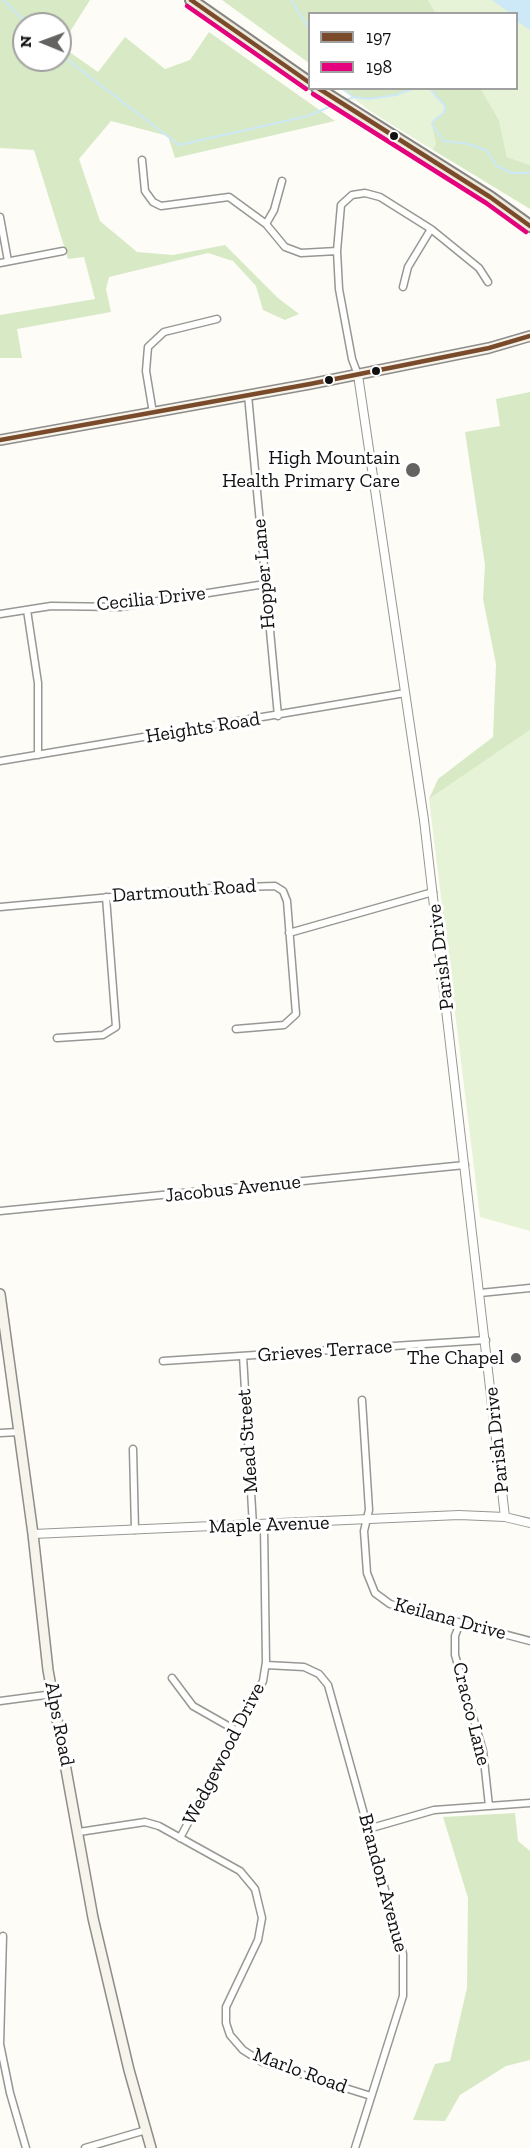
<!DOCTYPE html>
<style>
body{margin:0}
#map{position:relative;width:530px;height:2148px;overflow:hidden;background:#fdfcf7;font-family:"Zilla Slab",serif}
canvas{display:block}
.legend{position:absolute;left:308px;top:12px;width:210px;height:78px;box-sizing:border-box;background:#fff;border:2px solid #a0a0a0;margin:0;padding:8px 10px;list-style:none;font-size:18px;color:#111}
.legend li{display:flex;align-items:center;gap:12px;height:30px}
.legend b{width:30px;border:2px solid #a0a0a0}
.north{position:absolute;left:12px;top:12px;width:60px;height:60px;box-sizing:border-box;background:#fff;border:2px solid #a0a0a0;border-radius:50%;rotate:271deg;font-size:16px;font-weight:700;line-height:24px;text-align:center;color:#111}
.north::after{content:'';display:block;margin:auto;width:21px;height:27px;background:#646362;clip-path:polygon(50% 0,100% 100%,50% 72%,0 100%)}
</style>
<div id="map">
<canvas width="530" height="2148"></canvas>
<ul class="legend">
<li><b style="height:8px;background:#7a4b2a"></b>197</li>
<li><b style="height:8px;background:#e5007d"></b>198</li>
</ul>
<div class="north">N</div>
</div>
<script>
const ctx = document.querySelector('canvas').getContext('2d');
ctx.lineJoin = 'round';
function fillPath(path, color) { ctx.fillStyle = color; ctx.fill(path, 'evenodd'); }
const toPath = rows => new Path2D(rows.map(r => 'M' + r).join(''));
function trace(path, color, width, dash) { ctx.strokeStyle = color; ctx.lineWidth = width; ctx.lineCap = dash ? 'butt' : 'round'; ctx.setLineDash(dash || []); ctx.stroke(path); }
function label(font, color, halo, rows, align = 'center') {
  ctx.font = font + ' "Zilla Slab",serif'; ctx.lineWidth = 6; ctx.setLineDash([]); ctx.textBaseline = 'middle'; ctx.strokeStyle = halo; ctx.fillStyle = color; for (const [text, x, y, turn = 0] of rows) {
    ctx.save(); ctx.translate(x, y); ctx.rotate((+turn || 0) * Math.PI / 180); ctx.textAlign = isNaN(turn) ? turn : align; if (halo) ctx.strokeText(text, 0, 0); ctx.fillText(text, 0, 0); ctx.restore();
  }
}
fillPath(toPath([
 [428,0,530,0,530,165,507,157,499,120,481,89,516,88,516,14,436,13],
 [341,89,396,95,415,89,430,89,445,106,444,113,434,120,436,143,433,150,373,113],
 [530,730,530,1231,480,1217,429,799]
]), '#e7f3d7');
fillPath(toPath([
 [0,0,90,0,61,46,98,72,125,37,165,69,190,60,209,32,335,121,175,158,168,136,111,121,79,159,100,221,137,252,173,255,225,245,278,298,299,314,285,320,263,310,256,286,233,261,208,253,109,277,106,289,111,312,17,329,22,358,0,358,0,315,95,299,84,257,68,259,34,150,0,148],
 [24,24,60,24,60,60,24,60],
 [222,0,428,0,436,13,310,14,309,63],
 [341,89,415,89,396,95,368,99,354,97],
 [421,89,481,89,499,120,507,157,530,165,530,209,433,150,436,143,432,125,434,120,444,113,445,106,430,89],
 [530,392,530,730,429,799,438,779,493,737,496,664,483,599,485,565,465,432,500,426,496,399],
 [515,1813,518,1841,530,1851,530,2060,506,2066,460,2095,445,2121,413,2120,435,2064,450,2061,467,1988,468,1898,443,1817]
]), '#d8eac5');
fillPath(toPath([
 [492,0,530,0,530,30,518,22,516,14,510,13]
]), '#cde8f7');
trace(toPath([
 [3,0,28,24],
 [291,0,310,30],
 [60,54,179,145,308,116,336,104],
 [341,88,354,97,368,99,396,95,415,88],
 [421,88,430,89,445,106,444,113,434,120,432,125,444,141,468,144,486,150,497,166,512,173,530,173],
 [344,101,354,97]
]), '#cde8f7', 2);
const minor = toPath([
 [142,160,145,191,153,202,161,206,229,197,266,224,285,247,301,253,337,251],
 [0,217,8,261],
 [266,224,274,210,282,181],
 [0,263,63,251],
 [403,287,408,267,431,229],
 [358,375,352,359,339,289,337,251,341,205,352,195,365,193,380,197,431,229,479,268,488,282],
 [248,395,278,716],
 [153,413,146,371,148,347,164,332,217,319],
 [27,610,38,683,38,755],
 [0,614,51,606,120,607,265,584],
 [0,761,405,693],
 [0,907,211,888,275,886,283,891,287,901,296,1014,284,1025,236,1029],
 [289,933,433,892],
 [57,1038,103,1035,116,1027,106,897],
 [0,1211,465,1165],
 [480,1293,530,1288],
 [243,1356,253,1526],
 [163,1361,486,1340],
 [362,1400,369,1510,364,1531,367,1573,375,1593,390,1604,530,1641],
 [0,1433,19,1432],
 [133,1449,135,1530],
 [460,1623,455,1636,455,1655,483,1751,489,1806],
 [266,1665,304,1667,319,1674,328,1685,403,1954,403,1996,355,2148],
 [172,1678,193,1706,237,1731],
 [0,1701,53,1694],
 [368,1829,434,1810,530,1803],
 [79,1832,145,1822,159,1826,240,1871,255,1889,262,1918,258,1940,226,2007,226,2023,230,2035,243,2050,262,2062,371,2096],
 [180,1838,263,1681,266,1662,264,1526],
 [3,1936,0,2044,10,2093,26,2148],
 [85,2148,146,2130]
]);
const tertiary = toPath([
 [358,375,424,820,505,1517],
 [33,1534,459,1515,505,1517,530,1523]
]);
const secondary = toPath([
 [0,440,310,384,489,348,530,336],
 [0,1294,33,1534,48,1670,93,1918,129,2070,151,2148]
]);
const primary = toPath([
 [191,0,310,83],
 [317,88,490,197,530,226]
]);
trace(minor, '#979795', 9);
trace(tertiary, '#979795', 10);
trace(secondary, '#8e8d8b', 12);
trace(primary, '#858482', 14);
trace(minor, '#fffffe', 6);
trace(tertiary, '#fffffe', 8);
trace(secondary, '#f6f4eb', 9);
trace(primary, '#ede9dc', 10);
trace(toPath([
 [191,0,310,83],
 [318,88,490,197,530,226],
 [0,440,310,384,489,348,530,336]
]), '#7a4b2a', 4.5);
trace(toPath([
 [187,6,306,89],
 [313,94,486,203,526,232]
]), '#e5007d', 4.5);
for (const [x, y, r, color] of [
 [394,136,5,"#111"],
 [376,371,5,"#111"],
 [329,380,5,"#111"],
 [413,470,8,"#646362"],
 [516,1358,6,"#646362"]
]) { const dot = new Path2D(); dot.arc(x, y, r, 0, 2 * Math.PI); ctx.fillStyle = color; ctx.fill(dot); trace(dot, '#fff', 2); }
label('20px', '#111', '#fff', [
 ["High Mountain",400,458],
 ["Health Primary Care",400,481],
 ["The Chapel",504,1358]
], 'right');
label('20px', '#111', '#fff', [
 ["Hopper Lane",264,574,-95],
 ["Cecilia Drive",151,599,-6],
 ["Heights Road",203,728,-9],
 ["Dartmouth Road",184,891,-4],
 ["Parish Drive",441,957,-97],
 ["Jacobus Avenue",233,1189,-6],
 ["Grieves Terrace",325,1351,-4],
 ["Parish Drive",497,1440,-96],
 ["Mead Street",248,1441,-94],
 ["Maple Avenue",269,1525,-2],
 ["Keilana Drive",450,1619,15],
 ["Cracco Lane",471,1714,76],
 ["Alps Road",59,1724,79],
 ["Wedgewood Drive",224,1754,-63],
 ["Brandon Avenue",383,1883,75],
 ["Marlo Road",300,2071,20]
]);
</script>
